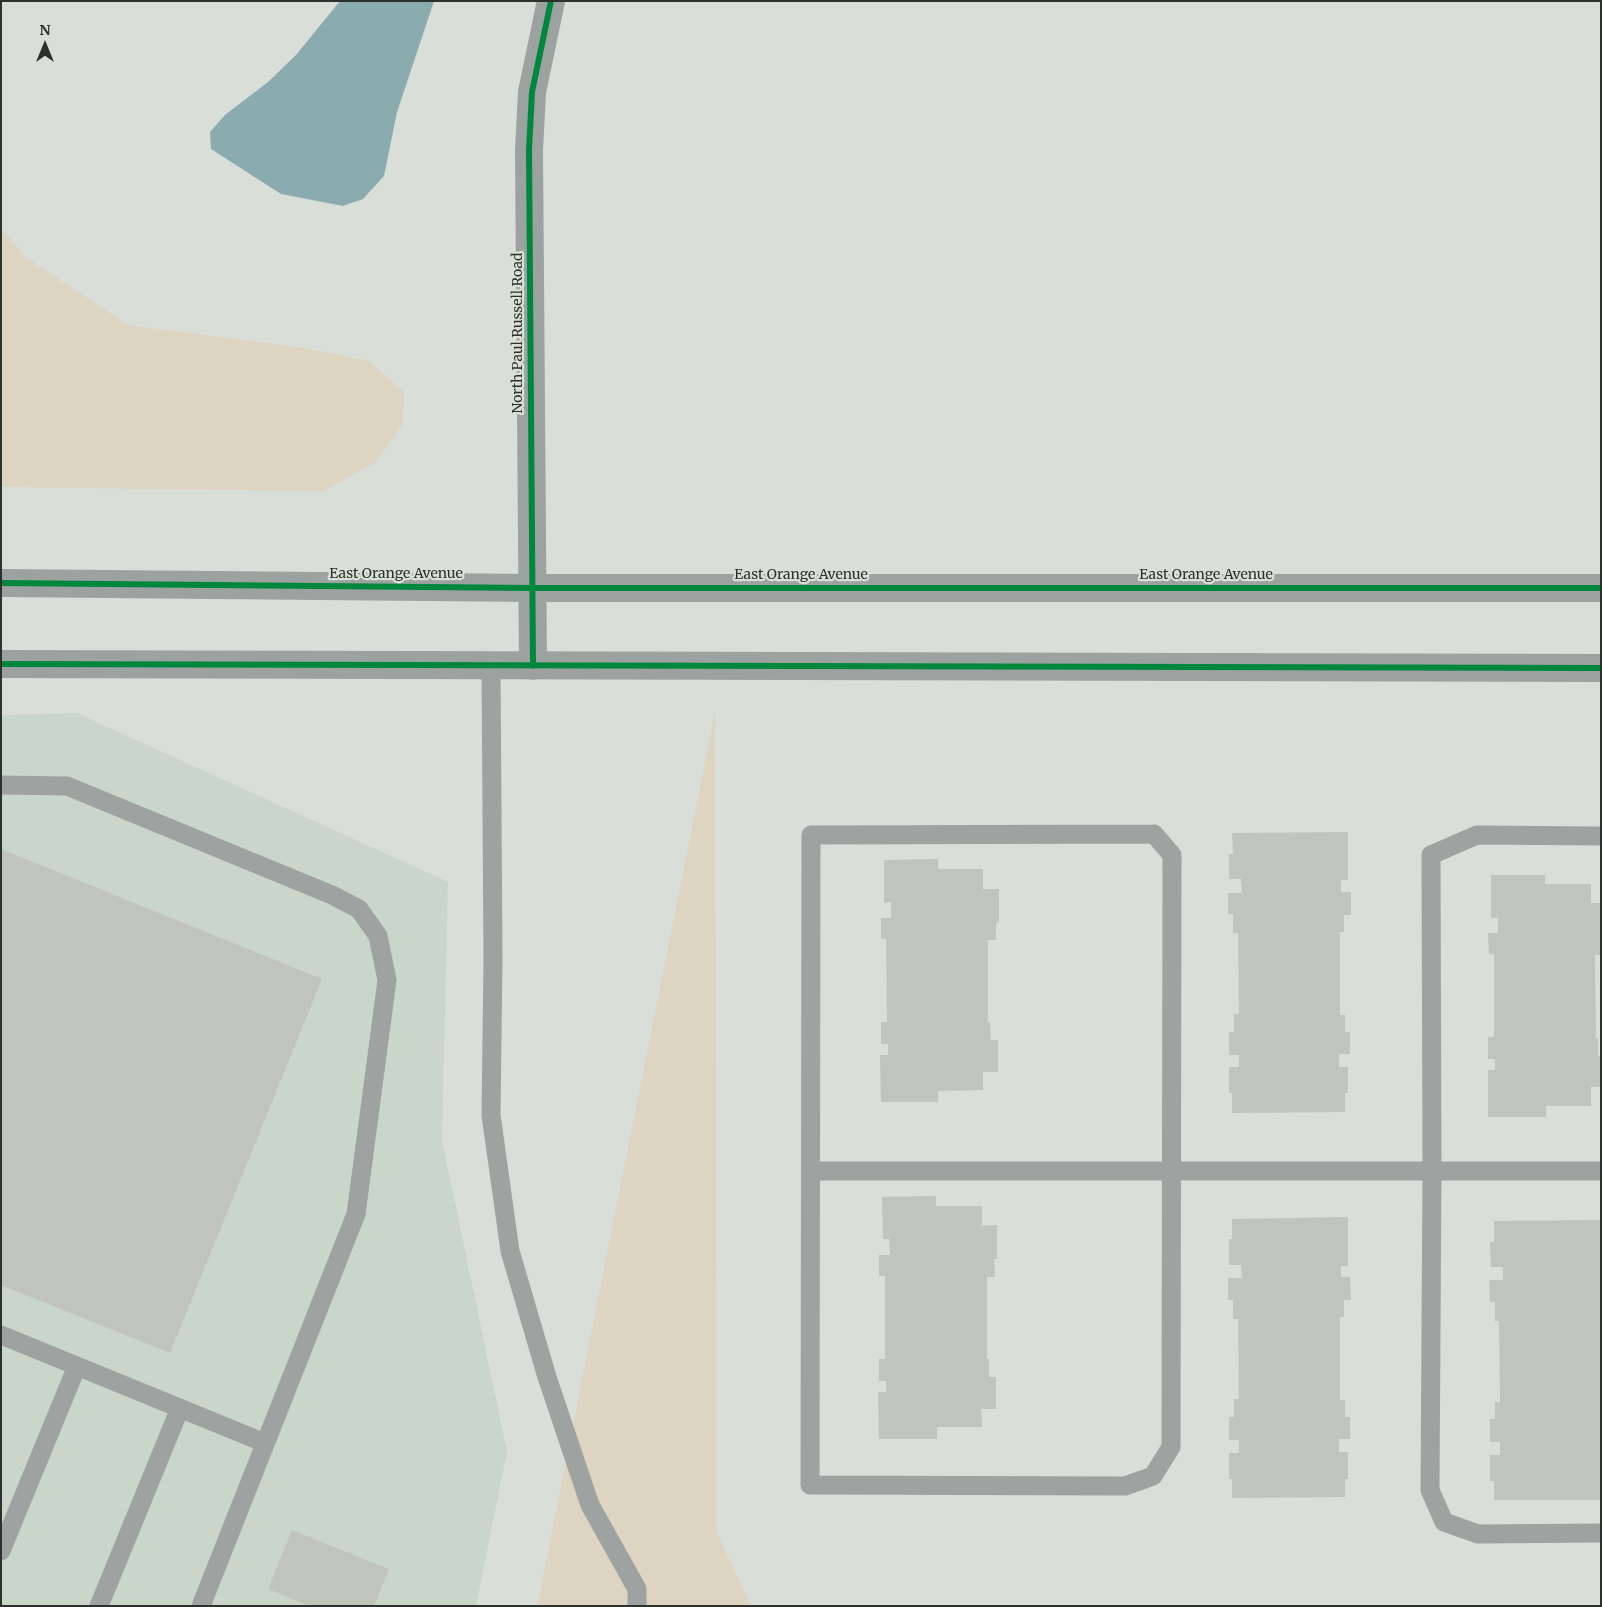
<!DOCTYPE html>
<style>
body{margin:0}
#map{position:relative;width:1602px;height:1607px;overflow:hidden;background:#d9ded9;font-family:Merriweather,serif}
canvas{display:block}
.frame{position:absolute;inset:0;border:2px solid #2d312d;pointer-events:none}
.north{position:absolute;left:20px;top:20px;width:50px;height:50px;-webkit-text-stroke:4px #d8e1d6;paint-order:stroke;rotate:0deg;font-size:14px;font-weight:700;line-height:20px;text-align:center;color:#2d312d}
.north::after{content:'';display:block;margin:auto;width:18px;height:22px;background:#2d312d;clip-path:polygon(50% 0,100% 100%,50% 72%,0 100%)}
</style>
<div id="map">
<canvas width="1602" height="1607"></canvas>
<div class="frame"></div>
<div class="north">N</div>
</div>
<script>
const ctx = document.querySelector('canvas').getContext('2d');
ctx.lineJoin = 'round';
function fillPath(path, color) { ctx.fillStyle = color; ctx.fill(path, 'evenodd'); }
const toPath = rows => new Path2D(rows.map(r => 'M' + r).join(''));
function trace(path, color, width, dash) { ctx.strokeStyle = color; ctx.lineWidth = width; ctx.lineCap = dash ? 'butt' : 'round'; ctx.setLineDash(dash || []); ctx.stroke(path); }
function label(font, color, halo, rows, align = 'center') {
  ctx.font = font + ' Merriweather,serif'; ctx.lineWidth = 4.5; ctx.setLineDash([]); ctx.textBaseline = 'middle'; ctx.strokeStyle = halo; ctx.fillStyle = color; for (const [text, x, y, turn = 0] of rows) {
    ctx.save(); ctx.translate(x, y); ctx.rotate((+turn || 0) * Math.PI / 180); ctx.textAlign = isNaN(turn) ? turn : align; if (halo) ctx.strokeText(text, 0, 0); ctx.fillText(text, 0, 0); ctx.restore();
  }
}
fillPath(toPath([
 [77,713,448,882,442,1140,507,1452,476,1606,1,1606,1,715]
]), '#cbd6ca');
fillPath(toPath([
 [1,229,27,258,128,325,304,348,369,361,404,392,403,424,375,463,323,491,1,487],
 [715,712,717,1533,751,1606,537,1606]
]), '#ddd4c1');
fillPath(toPath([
 [340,1,434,1,397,112,384,176,363,199,343,206,281,194,211,149,210,132,225,115,268,82,296,55]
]), '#8bacae');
fillPath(toPath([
 [1348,832,1348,880,1341,880,1341,892,1351,892,1351,915,1344,915,1344,932,1340,932,1340,1015,1345,1015,1345,1032,1350,1032,1350,1054,1339,1054,1339,1067,1348,1067,1348,1093,1345,1093,1345,1112,1232,1113,1232,1093,1229,1093,1229,1067,1239,1067,1239,1055,1229,1055,1229,1032,1234,1032,1234,1014,1239,1014,1238,933,1233,933,1233,914,1228,914,1228,893,1242,893,1241,879,1229,879,1229,854,1233,854,1232,833],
 [1,849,322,979,170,1353,1,1285],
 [938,859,938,869,983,869,983,889,999,889,999,922,996,923,996,940,988,940,988,1022,990,1022,991,1040,998,1040,998,1072,983,1072,983,1090,938,1091,938,1102,881,1102,880,1055,888,1055,888,1044,881,1044,881,1022,887,1022,886,939,881,939,881,918,891,918,891,902,884,903,884,860],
 [1491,875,1545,875,1545,884,1591,884,1591,903,1601,903,1601,955,1595,955,1596,1038,1598,1038,1598,1056,1601,1056,1601,1087,1591,1087,1591,1106,1546,1106,1546,1117,1488,1117,1488,1070,1495,1070,1495,1059,1488,1059,1488,1037,1494,1037,1494,954,1489,954,1488,933,1498,933,1498,918,1491,918],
 [936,1196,936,1206,982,1206,982,1226,997,1225,997,1259,994,1259,995,1277,987,1277,987,1359,989,1359,989,1377,996,1377,996,1409,981,1409,982,1427,937,1427,937,1439,879,1439,878,1392,886,1392,886,1381,879,1381,879,1359,885,1359,885,1276,879,1276,879,1255,890,1255,889,1239,883,1239,882,1197],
 [1348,1217,1348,1266,1341,1266,1341,1277,1350,1277,1351,1300,1344,1300,1344,1317,1340,1317,1340,1400,1345,1400,1345,1417,1350,1417,1350,1439,1339,1439,1339,1452,1348,1452,1348,1479,1345,1479,1345,1497,1232,1498,1232,1479,1229,1479,1229,1453,1239,1453,1239,1440,1229,1440,1229,1417,1234,1417,1234,1399,1239,1399,1238,1319,1233,1319,1233,1300,1228,1300,1228,1278,1242,1278,1241,1265,1229,1265,1229,1239,1232,1239,1232,1219],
 [1601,1220,1601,1500,1494,1500,1494,1481,1490,1481,1490,1455,1500,1455,1500,1442,1490,1442,1490,1419,1495,1419,1495,1402,1500,1402,1499,1321,1495,1321,1495,1302,1490,1302,1489,1280,1503,1280,1503,1267,1491,1267,1490,1242,1494,1242,1494,1221],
 [292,1530,389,1569,374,1606,309,1606,268,1589]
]), '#c1c4ba');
trace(toPath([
 [491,666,493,959,491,1115,510,1251,547,1377,590,1505,637,1589,637,1606],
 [1,785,67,786,332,895,359,909,378,936,387,980,356,1214,201,1606],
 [1154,834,1172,855,1171,1447,1153,1476,1125,1486,810,1485,811,835,1154,834],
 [1601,836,1477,835,1431,855,1432,1170,1430,1490,1444,1522,1478,1534,1601,1533],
 [811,1171,1601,1171],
 [1,1335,265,1443],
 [1,1551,77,1366],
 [99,1606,180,1408]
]), '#9ea3a1', 19);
trace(toPath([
 [1,583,532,588,1601,588],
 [1,664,1601,668],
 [533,666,529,150,532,92,551,1]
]), '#9ca29f', 28);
trace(toPath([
 [1,583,532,588,1601,588],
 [1,664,1601,668],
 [533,666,529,150,532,92,551,1]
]), '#00873e', 6);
label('14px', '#2d312d', '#d8e1d6', [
 ["North Paul Russell Road",518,333,-90],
 ["East Orange Avenue",396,574],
 ["East Orange Avenue",801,575],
 ["East Orange Avenue",1206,575]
]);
</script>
